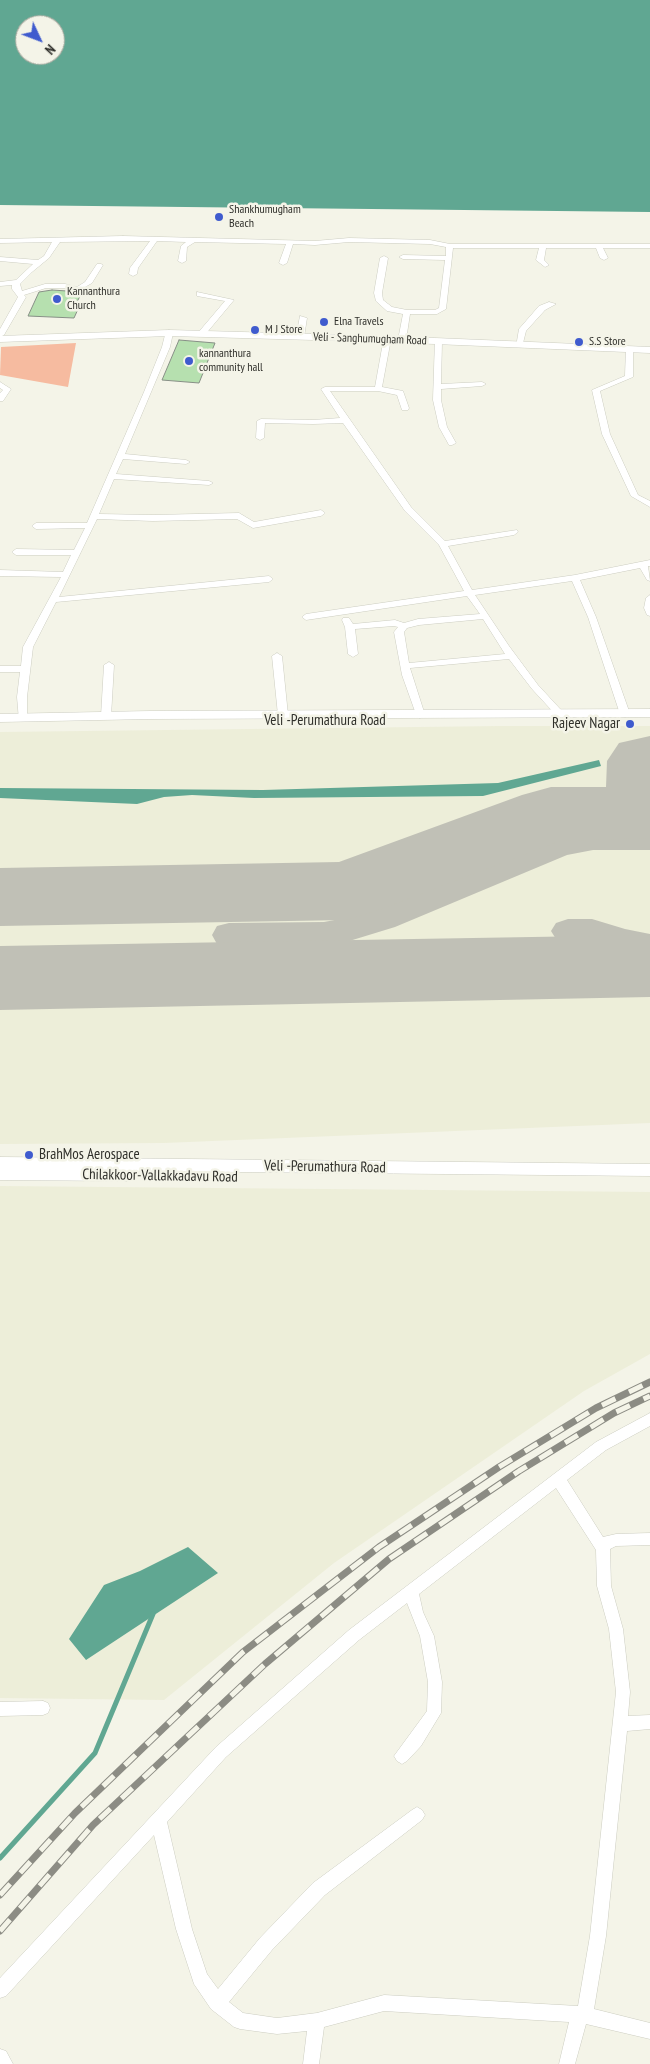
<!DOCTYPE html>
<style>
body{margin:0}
#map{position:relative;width:650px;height:2064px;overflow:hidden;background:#f4f4e8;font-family:"PT Sans Narrow",sans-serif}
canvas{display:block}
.north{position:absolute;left:15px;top:15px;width:50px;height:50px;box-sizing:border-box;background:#f4f4e8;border:1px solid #a6a69c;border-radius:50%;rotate:133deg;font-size:14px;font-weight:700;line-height:20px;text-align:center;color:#30302b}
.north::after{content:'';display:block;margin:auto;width:18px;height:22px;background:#3f5bce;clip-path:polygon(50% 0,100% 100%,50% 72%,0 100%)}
</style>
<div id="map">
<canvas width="650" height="2064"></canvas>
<div class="north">N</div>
</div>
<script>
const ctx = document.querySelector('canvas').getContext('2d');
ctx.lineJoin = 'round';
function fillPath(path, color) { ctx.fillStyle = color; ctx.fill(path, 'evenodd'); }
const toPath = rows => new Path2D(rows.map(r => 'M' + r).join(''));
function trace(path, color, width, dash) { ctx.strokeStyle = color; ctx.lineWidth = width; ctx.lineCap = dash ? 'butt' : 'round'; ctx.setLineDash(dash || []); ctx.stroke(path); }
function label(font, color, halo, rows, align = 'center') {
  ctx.font = font + ' "PT Sans Narrow",sans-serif'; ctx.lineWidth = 5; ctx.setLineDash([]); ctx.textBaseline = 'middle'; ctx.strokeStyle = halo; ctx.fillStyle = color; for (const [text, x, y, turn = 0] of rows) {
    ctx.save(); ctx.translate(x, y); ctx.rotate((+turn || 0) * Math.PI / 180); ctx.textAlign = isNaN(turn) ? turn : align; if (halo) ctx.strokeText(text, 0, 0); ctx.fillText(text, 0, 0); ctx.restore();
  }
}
fillPath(toPath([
 [500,726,650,726,650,1123,164,1143,0,1144,0,732],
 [0,1186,650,1192,650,1354,584,1391,334,1563,164,1700,0,1698]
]), '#edeed9');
fillPath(toPath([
 [76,343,68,387,0,375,1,347]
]), '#f6bba0');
fillPath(toPath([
 [0,0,650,0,650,212,0,205],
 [25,25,55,25,55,55,25,55],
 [599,760,601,766,483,796,254,798,192,795,164,797,137,804,0,798,0,788,263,790,498,783],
 [188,1547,218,1573,86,1660,69,1639,104,1585,140,1571]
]), '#60a792');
trace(toPath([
 [0,1858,95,1753,153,1614]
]), '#60a792', 5);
fillPath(toPath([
 [593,828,650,828,650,850,593,850,567,855,395,927,346,942,324,946,229,947,217,944,212,935,217,926,229,923,324,922,345,918,371,911,548,837,593,828],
 [568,919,592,919,625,929,650,934,650,958,622,953,590,943,568,943,556,939,551,931,556,923,568,919]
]), '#c0c0b6');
fillPath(toPath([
 [650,736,650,838,560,841,376,911,346,920,0,926,0,868,339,862,522,795,551,787,606,787,607,761,619,743,650,736],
 [650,935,650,997,0,1010,0,946,650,935]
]), '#c0c0b6');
const building = toPath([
 [52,290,82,292,75,306,79,307,74,318,28,316,39,292,52,290],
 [179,340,215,343,199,383,162,380,179,340]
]);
fillPath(building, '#b6e0af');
trace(building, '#878f86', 1);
const street = toPath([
 [123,236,315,241,349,238,430,240,450,244,650,244,650,248,603,248,608,258,604,260,600,258,596,248,546,248,544,260,549,265,545,267,536,260,539,248,453,248,446,309,437,314,410,314,406,340,402,342,398,340,403,314,387,311,376,301,374,293,380,258,384,256,388,258,382,293,383,300,392,307,407,310,435,310,439,308,445,260,403,259,399,257,403,255,446,256,446,247,430,244,349,242,315,245,293,244,287,263,283,265,279,263,286,244,195,242,187,247,186,261,182,263,178,261,181,246,186,242,157,241,138,268,137,274,133,276,129,274,130,268,150,241,60,242,49,258,32,272,20,284,22,291,45,284,65,284,77,287,85,282,97,264,101,264,103,265,92,283,78,291,65,288,46,288,24,295,26,297,4,335,0,337,0,329,18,297,12,289,12,285,0,286,0,282,16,280,33,264,0,261,0,257,38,260,44,256,52,242,0,243,0,239,123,236],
 [197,292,234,300,204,336,201,336,197,334,225,301,197,296,197,292],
 [549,302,556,304,545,310,526,331,522,347,516,347,519,329,539,306,549,302],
 [300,316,307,318,304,337,300,339,296,337,300,316],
 [166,331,173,333,170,347,125,454,186,460,190,462,186,464,123,459,116,474,209,481,213,483,209,485,114,479,99,514,153,515,239,513,254,522,321,510,325,513,321,516,253,528,237,519,153,521,97,519,59,597,269,576,273,579,269,582,56,602,33,647,27,697,27,718,22,721,19,720,17,697,20,672,0,672,0,666,21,666,23,647,61,577,0,576,0,570,63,572,71,555,16,555,12,552,16,549,74,550,85,528,36,529,32,526,36,523,87,523,144,392,162,347,166,331],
 [384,337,391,339,382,387,403,391,409,408,408,410,402,410,397,395,378,391,330,391,411,507,445,541,517,530,518,532,514,535,448,546,472,590,575,575,650,560,650,566,648,566,650,581,647,580,640,568,580,580,596,617,630,714,628,716,625,717,620,714,588,617,572,581,475,595,509,646,538,685,562,711,564,713,559,716,556,715,532,689,509,659,410,668,425,715,420,718,417,717,402,675,394,632,398,627,394,626,355,629,358,654,353,657,348,654,345,627,342,620,343,618,349,618,353,624,395,620,404,623,418,619,480,614,467,596,306,620,302,617,306,614,464,591,439,545,405,511,343,423,313,424,265,423,264,438,260,440,256,438,257,421,261,419,313,420,340,418,321,389,325,387,375,387,384,337],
 [483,619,505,654,409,663,404,632,407,628,419,625,483,619],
 [435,339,442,341,441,384,482,382,486,384,482,386,441,389,441,400,447,427,456,443,452,445,449,445,439,427,433,400,435,339],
 [626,348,633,350,633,377,600,391,610,434,638,495,650,501,650,507,631,496,602,434,592,390,625,376,626,348],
 [0,382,11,389,3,401,0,401,0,393,3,390,0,388,0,382],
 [650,595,650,616,647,615,644,608,646,598,650,595],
 [277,653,282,656,288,715,283,718,278,715,272,656,277,653],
 [109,662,114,665,111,716,106,719,101,716,104,665,109,662],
 [650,1413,650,1426,606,1450,567,1480,603,1537,616,1534,650,1533,650,1545,616,1546,610,1549,611,1586,623,1629,630,1692,628,1716,650,1715,650,1729,627,1731,606,1936,594,2009,650,2023,650,2039,586,2024,575,2064,559,2064,569,2022,384,2011,324,2027,319,2064,303,2064,307,2031,277,2034,240,2029,234,2027,211,2009,194,1984,176,1929,154,1835,6,1996,0,1998,0,1978,216,1747,349,1630,596,1442,650,1413],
 [556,1488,596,1550,597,1586,609,1629,616,1692,590,1936,578,2006,384,1995,317,2013,277,2018,243,2013,229,2002,272,1950,325,1895,422,1820,425,1815,422,1810,417,1807,412,1810,313,1883,260,1938,218,1989,207,1974,192,1929,167,1822,226,1757,359,1640,407,1603,420,1636,428,1682,427,1711,394,1756,397,1761,402,1764,407,1761,421,1746,441,1713,442,1682,434,1636,423,1612,419,1594,556,1488],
 [43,1701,48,1703,50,1708,48,1713,43,1715,0,1716,0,1702,43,1701],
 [0,2049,6,2051,13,2064,0,2064,0,2049]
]);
const secondary = toPath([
 [169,330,387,336,650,347,650,353,387,342,169,336,0,342,0,336,169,330],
 [650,709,650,717,150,719,0,722,0,714,150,711,650,709],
 [0,1157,650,1164,650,1176,137,1171,139,1175,137,1179,131,1181,0,1180,0,1157]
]);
trace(street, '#cccdc1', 1);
trace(secondary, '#cccdc1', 1);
fillPath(street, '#fff');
fillPath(secondary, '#fff');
const rail = toPath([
 [0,1895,75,1813,243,1652,379,1547,499,1467,596,1408,650,1382],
 [0,1931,93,1825,265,1664,389,1559,519,1471,614,1413,650,1396]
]);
trace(rail, '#8c8c84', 7);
trace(rail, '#f4f4e8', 5, [15]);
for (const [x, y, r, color] of [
 [219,217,5,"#3f5bce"],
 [57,299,5,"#3f5bce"],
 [324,322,5,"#3f5bce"],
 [255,330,5,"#3f5bce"],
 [579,342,5,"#3f5bce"],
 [189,361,5,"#3f5bce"],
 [630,724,5,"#3f5bce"],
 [29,1155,5,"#3f5bce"]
]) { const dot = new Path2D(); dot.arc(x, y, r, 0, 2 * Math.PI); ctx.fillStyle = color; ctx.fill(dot); trace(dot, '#f4f4e8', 2); }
label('12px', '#30302b', '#f4f4e8', [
 ["Shankhumugham",229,210],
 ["Beach",229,224],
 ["Kannanthura",67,292],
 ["Church",67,306],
 ["Elna Travels",334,322],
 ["M J Store",265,330],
 ["S.S Store",589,342],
 ["kannanthura",199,354],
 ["community hall",199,368]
], 'left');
label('12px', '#30302b', '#f4f4e8', [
 ["Veli - Sanghumugham Road",370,339,2]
]);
label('15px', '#30302b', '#f4f4e8', [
 ["Veli -Perumathura Road",325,721],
 ["Veli -Perumathura Road",325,1167,1],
 ["Chilakkoor-Vallakkadavu Road",160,1176,1]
]);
label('15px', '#30302b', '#f4f4e8', [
 ["Rajeev Nagar",620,724],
 ["BrahMos Aerospace",39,1155,"left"]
], 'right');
</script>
